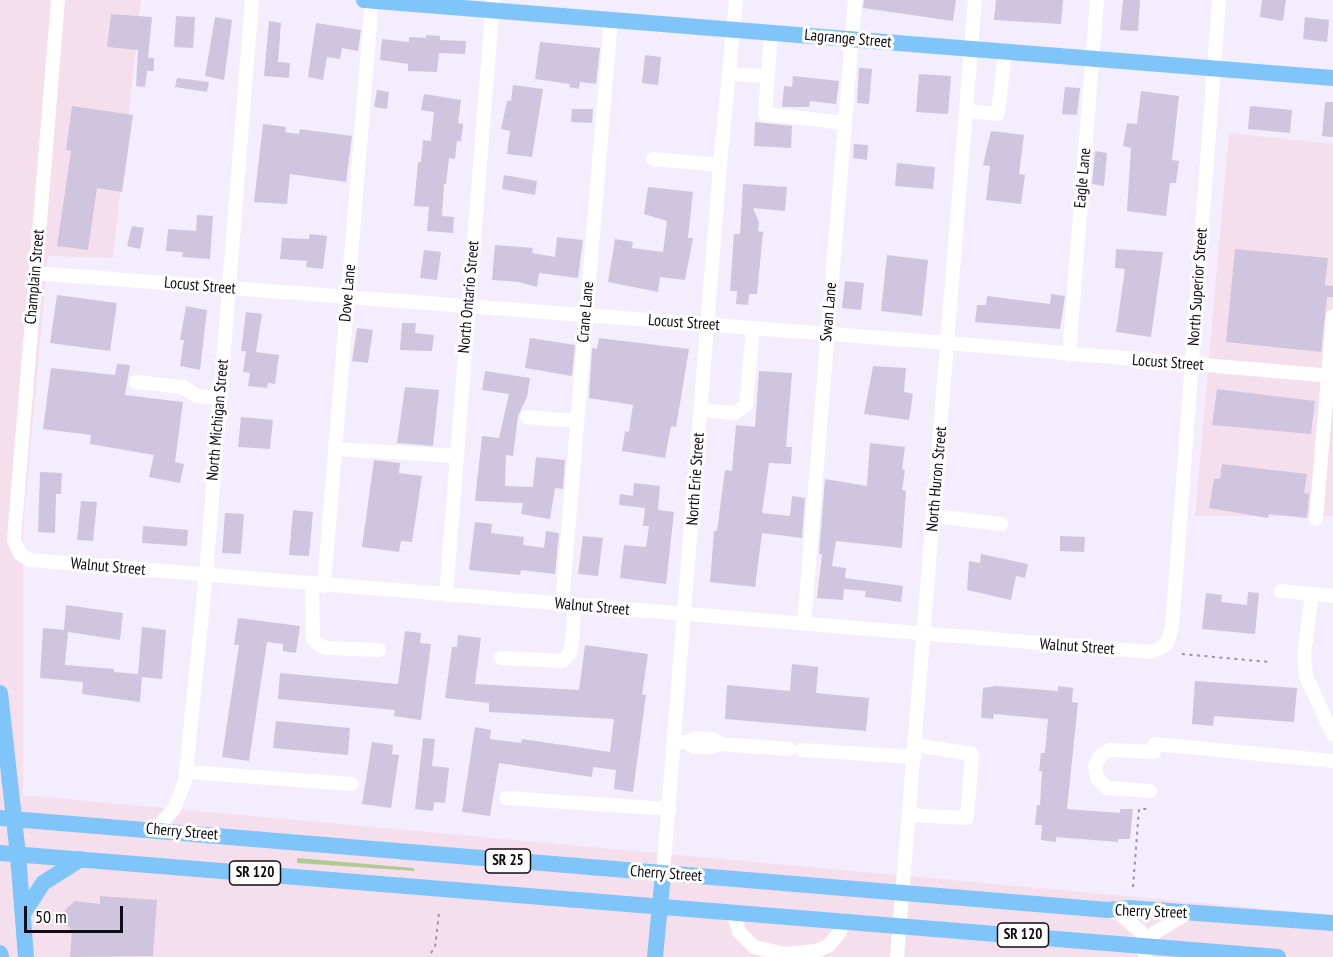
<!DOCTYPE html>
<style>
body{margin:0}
#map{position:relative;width:1333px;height:957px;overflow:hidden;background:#f4edfd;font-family:"PT Sans Narrow",sans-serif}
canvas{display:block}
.scale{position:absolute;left:24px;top:906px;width:99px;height:27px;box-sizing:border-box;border:3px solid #100c14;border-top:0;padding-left:8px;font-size:18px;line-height:21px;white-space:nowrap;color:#100c14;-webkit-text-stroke:4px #fff;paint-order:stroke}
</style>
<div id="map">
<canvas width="1333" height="957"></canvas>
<div class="scale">50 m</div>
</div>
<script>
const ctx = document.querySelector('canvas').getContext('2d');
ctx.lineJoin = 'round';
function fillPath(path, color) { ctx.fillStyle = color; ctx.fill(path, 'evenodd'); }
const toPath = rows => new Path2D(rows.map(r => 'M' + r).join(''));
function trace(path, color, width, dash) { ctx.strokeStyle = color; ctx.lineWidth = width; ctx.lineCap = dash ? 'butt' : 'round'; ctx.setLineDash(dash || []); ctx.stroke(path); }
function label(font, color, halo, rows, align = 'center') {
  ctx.font = font + ' "PT Sans Narrow",sans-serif'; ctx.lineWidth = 6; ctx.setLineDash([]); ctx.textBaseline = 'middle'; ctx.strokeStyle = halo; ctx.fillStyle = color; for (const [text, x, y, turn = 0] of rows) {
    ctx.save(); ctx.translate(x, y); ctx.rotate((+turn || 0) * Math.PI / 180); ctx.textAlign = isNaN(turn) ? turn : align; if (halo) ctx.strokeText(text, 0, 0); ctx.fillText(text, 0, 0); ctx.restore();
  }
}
fillPath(toPath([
 [0,0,141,0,113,258,48,256,23,530,23,795,1333,915,1333,957,0,957],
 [1229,133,1333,144,1333,516,1195,516]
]), '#f6dfed');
fillPath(toPath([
 [297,858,413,868,415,871,297,863]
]), '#b0ca93');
fillPath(toPath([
 [864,0,956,0,953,21,863,8],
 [996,0,1063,0,1061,24,994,20],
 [1123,0,1140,0,1138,31,1120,30],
 [1262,0,1286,0,1283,21,1260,17],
 [111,14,152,17,148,58,154,58,154,71,147,71,145,87,136,86,138,50,107,47],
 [176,16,195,17,193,48,174,47],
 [215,17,232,20,224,80,205,76],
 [1305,17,1329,20,1327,42,1303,39],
 [269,21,281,23,278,62,290,63,289,78,264,76],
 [316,23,361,30,358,51,342,48,340,59,327,57,323,80,308,77],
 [426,35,440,36,440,40,466,41,465,54,439,53,437,72,408,71,408,64,380,60,382,39,409,42,409,37,426,38],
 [540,42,600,48,596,84,580,82,579,89,569,87,570,84,535,79],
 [645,55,661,57,658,85,642,83],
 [859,68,872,69,869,104,857,103],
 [919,74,951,76,948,114,916,112],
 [793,76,839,81,836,104,810,101,809,107,782,107,784,86,792,87],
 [177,78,209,82,207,92,175,87],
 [513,85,543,89,532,157,507,154,510,131,501,129,507,101,511,101],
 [1065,87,1080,88,1077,115,1062,114],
 [377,90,389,92,387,109,374,107],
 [1141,91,1179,96,1172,160,1179,161,1176,183,1170,183,1166,216,1127,211,1131,148,1123,146,1127,123,1137,124],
 [424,94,461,100,458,123,463,124,461,142,457,141,455,159,449,158,446,184,444,184,442,216,454,217,453,233,427,231,429,207,414,206,418,162,421,162,423,140,431,141,434,112,421,110],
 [1325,102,1333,102,1333,137,1322,136],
 [72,106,133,115,122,192,97,188,88,250,57,246,71,151,66,150],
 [1250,106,1292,110,1290,133,1248,129],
 [572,109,593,109,592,123,571,122],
 [755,122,792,126,791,148,754,146],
 [263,124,286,127,285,132,299,134,300,129,352,136,346,182,290,174,287,204,254,202],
 [991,131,1024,135,1019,174,1025,175,1021,204,986,200,990,166,983,165],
 [854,144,868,145,867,160,853,158],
 [1095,151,1107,153,1104,186,1092,184],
 [897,163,935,167,933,189,895,186],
 [504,175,537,181,535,195,502,189],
 [743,184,787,187,785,211,753,208,759,222,758,231,763,232,757,294,749,294,748,305,736,304,737,291,730,291,734,234,740,234],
 [648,187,693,192,688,238,693,238,685,280,660,277,658,292,608,282,615,239,633,242,632,248,663,252,667,221,644,214],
 [197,215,213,216,210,259,182,257,183,252,166,251,168,229,196,231],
 [132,226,144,228,140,249,127,246],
 [310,234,327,236,323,269,306,267,307,261,280,259,282,238,309,239],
 [557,237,583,240,578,278,539,273,537,287,519,282,492,280,495,245,533,248,532,253,555,257],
 [1116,249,1163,252,1151,337,1116,332,1125,269,1115,268],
 [1235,249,1328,258,1325,285,1333,286,1333,297,1327,297,1321,352,1226,342],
 [424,250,441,252,437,280,420,278],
 [887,255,928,260,922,316,881,311],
 [845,281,864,283,861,310,842,308],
 [1051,294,1065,296,1060,329,975,322,977,305,986,305,987,296,1050,304],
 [57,295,117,303,110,351,50,343],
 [186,306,207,310,200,370,180,366,184,340,180,340],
 [246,312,262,314,256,352,279,355,275,384,268,383,267,388,248,386,250,373,243,372,246,351,241,351],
 [402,323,416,323,415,333,434,335,432,351,400,350],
 [357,328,373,330,368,363,352,361],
 [530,338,575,345,572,376,525,368],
 [599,338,689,349,676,427,671,426,665,458,622,451,625,431,629,432,633,405,589,398,592,348,597,349],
 [117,364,130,365,125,395,183,402,175,462,184,464,180,483,149,477,154,455,90,444,91,435,43,429,51,368,115,375],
 [873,366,906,368,904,392,913,394,909,420,864,414],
 [485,371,530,378,527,397,518,416,513,456,506,455,505,486,533,487,536,457,565,460,563,489,555,488,550,519,521,514,523,503,475,501,482,436,499,438,509,394,482,390],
 [759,371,792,373,786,447,792,447,791,464,769,463,762,513,790,516,792,496,805,498,802,538,762,533,755,587,710,582,714,531,717,531,725,470,732,471,736,425,755,427],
 [405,387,439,390,433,446,397,443],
 [1217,389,1315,401,1311,434,1212,425],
 [241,417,273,420,270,449,238,447],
 [870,443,905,447,902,469,905,470,902,490,906,491,902,548,836,541,832,566,846,568,845,578,903,586,901,602,865,597,866,591,844,589,843,600,817,598,822,554,819,554,825,479,867,486],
 [374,460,400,463,399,473,422,476,412,542,401,541,399,552,362,547],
 [1222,464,1307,474,1304,493,1309,494,1307,518,1269,514,1268,518,1209,508,1214,479,1220,479],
 [40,472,62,473,61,494,56,494,55,533,38,532],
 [634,483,660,486,658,510,674,512,666,584,620,578,624,545,646,547,649,526,643,526,645,508,619,505,620,494,633,496],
 [81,501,97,502,93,541,77,540],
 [293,510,313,512,309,556,289,555],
 [225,513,244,514,241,554,222,553],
 [475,522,492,524,491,533,524,537,523,545,544,548,546,531,559,533,555,574,521,570,520,575,469,570],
 [143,526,188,530,187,546,142,543],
 [583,536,603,538,598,576,578,574],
 [1060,536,1085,537,1084,552,1060,551],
 [981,554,1028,564,1025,578,1016,576,1011,600,967,590,969,561,980,563],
 [1248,592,1259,593,1255,634,1202,629,1206,593,1222,595,1221,602,1247,605],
 [66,605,123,613,120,640,68,632,65,665,114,669,114,672,138,674,142,627,166,630,162,679,142,677,140,702,82,694,83,682,40,678,43,628,64,630],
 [238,618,300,626,296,653,283,651,283,644,267,642,249,761,222,757,239,645,234,645],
 [405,631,421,633,420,643,431,644,421,720,394,716,395,710,278,699,280,673,398,684],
 [458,635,481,638,475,684,579,690,585,645,648,654,642,695,646,695,633,792,614,789,616,770,593,767,592,777,499,763,490,816,462,812,475,727,491,730,490,739,521,743,522,739,610,752,614,719,489,712,489,703,445,698,452,647,457,647],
 [792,664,818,667,816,693,869,698,866,731,725,719,727,685,790,691],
 [1195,681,1297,688,1294,722,1214,716,1213,726,1192,724],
 [996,686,1058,691,1058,686,1073,688,1072,702,1078,703,1067,809,1120,813,1120,809,1133,809,1130,839,1118,839,1118,842,1056,837,1056,842,1041,840,1042,825,1035,825,1037,805,1040,805,1042,771,1039,771,1041,753,1045,753,1048,719,994,714,993,719,981,718,983,688],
 [276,721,350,728,348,755,273,748],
 [423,738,435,739,432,766,449,768,445,803,434,802,433,811,415,809],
 [372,742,393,745,392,754,399,755,391,808,362,804],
 [100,896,157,900,153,956,70,957,72,930,64,923,65,910,75,901,100,904]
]), '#d0c5de');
trace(toPath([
 [1182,654,1269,662],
 [1133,887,1139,809,1149,809],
 [431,953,435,947,439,913]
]), '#9993a0', 2, [3, 4.5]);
trace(toPath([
 [58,0,14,540,20,554,30,560,1151,652,1166,645,1172,629,1219,0],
 [771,32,765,114,845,123],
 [730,74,768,76],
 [966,111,998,114,1005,52],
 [653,159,720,165],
 [35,273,948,343,1333,376],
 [1069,355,1097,0],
 [136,382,183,387,197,396,220,398],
 [702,410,735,413,746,405,753,328],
 [527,417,577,421],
 [336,449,457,456],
 [934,516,1001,524],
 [1316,519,1333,316],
 [312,585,313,639,319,645,326,648,379,650],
 [324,586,372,0],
 [1281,591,1312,594],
 [446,595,493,0],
 [1333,596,1312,594,1304,655,1306,676,1333,735],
 [562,604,611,20],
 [804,624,855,0],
 [501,658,563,661,571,651,575,605],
 [675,742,688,742,694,747,712,747,720,744,713,739,696,738,688,742],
 [720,744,789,749],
 [1155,744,1333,761],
 [802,750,914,757],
 [186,772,352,784],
 [1150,791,1107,788,1097,778,1095,766,1100,756,1109,750,1154,752],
 [506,798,670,809],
 [909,815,967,818,972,754,915,745],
 [155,830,174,809,185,781,206,575,252,0],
 [663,874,720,165,736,0],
 [1108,910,1121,915,1141,932,1146,946,1145,957],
 [733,912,739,932,754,947,786,954,816,951,828,946,840,932,841,920],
 [1146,946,1154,933,1188,913],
 [897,957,975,0]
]), '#fff', 14);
trace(toPath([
 [364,0,1333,78],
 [0,693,18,855,26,957],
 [0,818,1108,910,1128,908,1333,923],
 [0,853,1278,957],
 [23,914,43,883,81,859],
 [0,953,1,957],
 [655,957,663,874]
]), '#80c5fa', 16);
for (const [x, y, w] of [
 [508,861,45],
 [255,873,51],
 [1023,935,51]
]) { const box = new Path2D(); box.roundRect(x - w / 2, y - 12, w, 24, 4.5); ctx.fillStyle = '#fff'; ctx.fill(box); trace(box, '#100c14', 1.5); }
label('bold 15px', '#100c14', null, [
 ["SR 25",508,861],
 ["SR 120",255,873],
 ["SR 120",1023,935]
]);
label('16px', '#100c14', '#fff', [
 ["Lagrange Street",848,39,5],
 ["Eagle Lane",1083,178,-85],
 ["Champlain Street",35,277,-85],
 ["Locust Street",200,286,5],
 ["North Superior Street",1198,287,-86],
 ["Dove Lane",348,293,-85],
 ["North Ontario Street",469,297,-85],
 ["Crane Lane",586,312,-85],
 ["Swan Lane",829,312,-85],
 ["Locust Street",684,323,4],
 ["Locust Street",1168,363,4],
 ["North Michigan Street",218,420,-85],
 ["North Erie Street",696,479,-86],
 ["North Huron Street",937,479,-85],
 ["Walnut Street",108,567,5],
 ["Walnut Street",592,607,5],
 ["Walnut Street",1077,647,4],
 ["Cherry Street",182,832,5],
 ["Cherry Street",666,874,4],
 ["Cherry Street",1151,912,2]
]);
</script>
